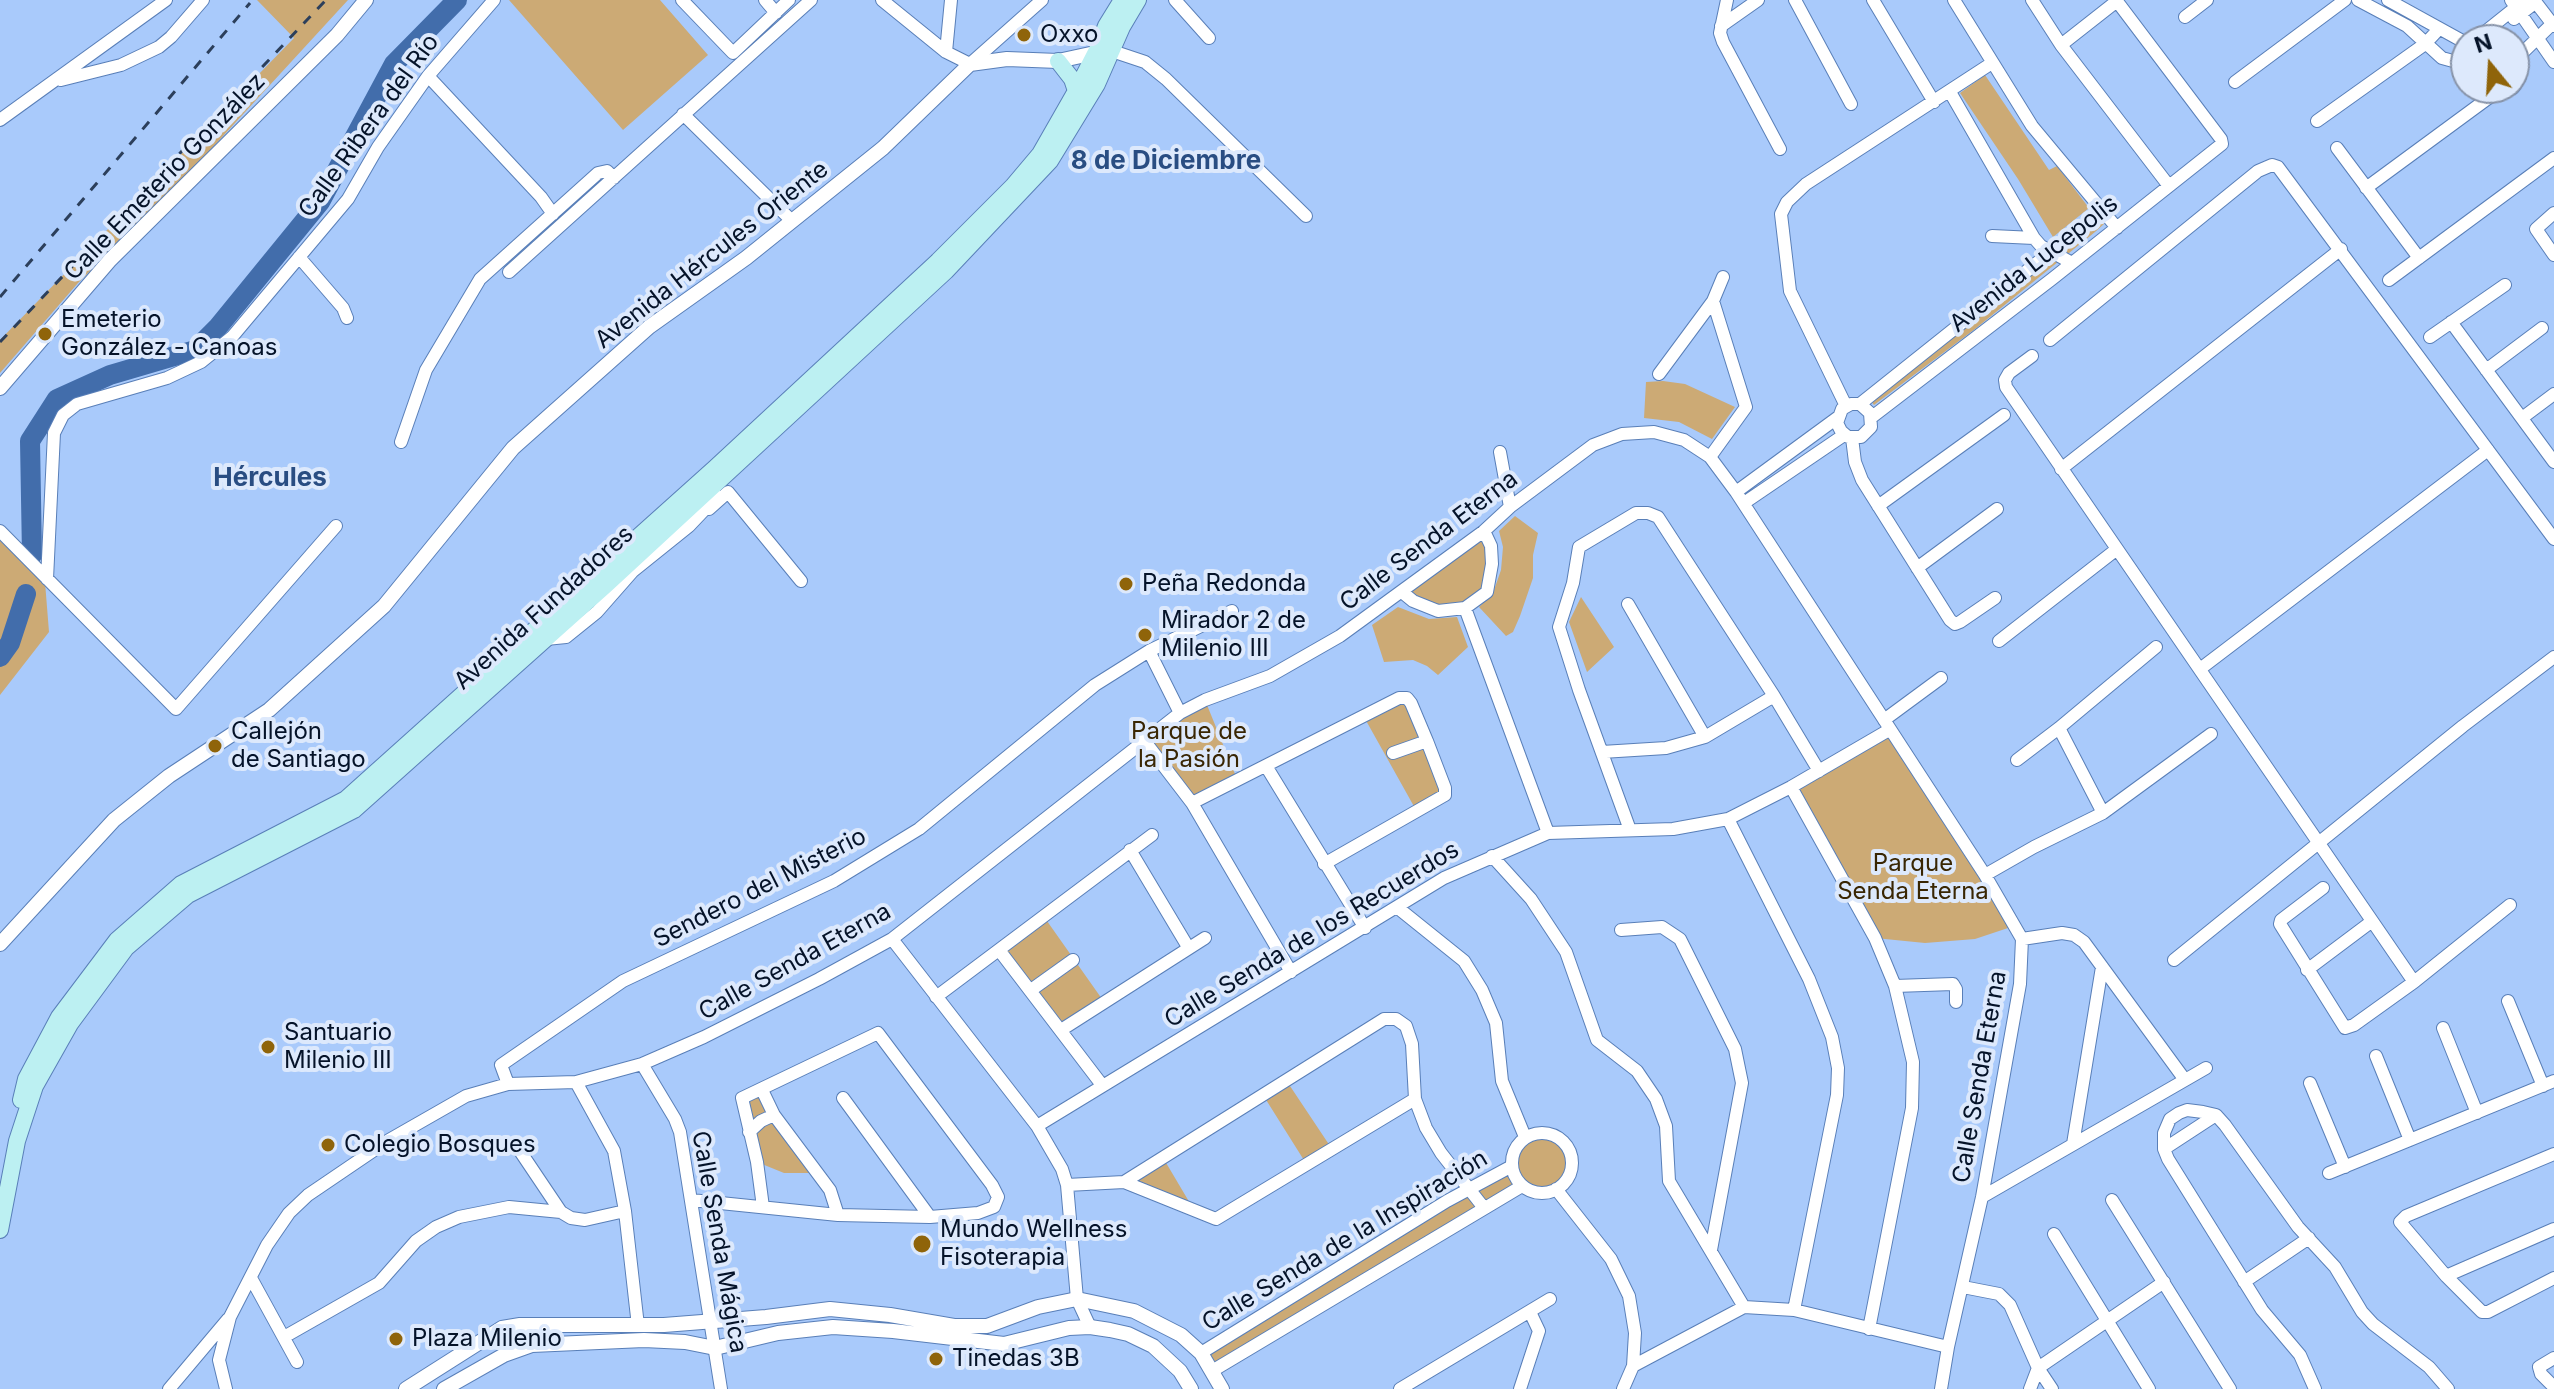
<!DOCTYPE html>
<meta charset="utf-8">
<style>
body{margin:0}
#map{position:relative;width:2554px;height:1389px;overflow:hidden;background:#a9cafb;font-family:Inter,sans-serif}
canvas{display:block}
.north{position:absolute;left:2450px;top:24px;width:80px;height:80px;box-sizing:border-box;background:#dde9fc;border:2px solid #8793a8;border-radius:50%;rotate:342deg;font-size:22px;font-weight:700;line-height:32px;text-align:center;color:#051329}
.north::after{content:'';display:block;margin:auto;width:28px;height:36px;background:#8f640a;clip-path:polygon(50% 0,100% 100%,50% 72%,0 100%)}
</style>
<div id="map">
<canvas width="2554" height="1389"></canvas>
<div class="north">N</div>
</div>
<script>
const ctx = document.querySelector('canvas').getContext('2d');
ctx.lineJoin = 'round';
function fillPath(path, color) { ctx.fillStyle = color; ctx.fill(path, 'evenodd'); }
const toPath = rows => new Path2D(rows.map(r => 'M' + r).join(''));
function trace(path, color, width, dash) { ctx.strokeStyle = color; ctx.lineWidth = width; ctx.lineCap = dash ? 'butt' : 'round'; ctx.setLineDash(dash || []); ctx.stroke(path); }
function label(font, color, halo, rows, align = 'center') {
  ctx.font = font + ' Inter,sans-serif'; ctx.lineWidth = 8; ctx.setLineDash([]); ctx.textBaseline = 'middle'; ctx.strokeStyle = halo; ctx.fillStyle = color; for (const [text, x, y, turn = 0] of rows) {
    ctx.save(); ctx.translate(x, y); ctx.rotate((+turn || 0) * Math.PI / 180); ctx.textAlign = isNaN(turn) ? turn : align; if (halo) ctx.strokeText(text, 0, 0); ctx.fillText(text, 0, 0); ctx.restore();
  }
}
fillPath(toPath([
 [257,0,348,0,179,184,78,283,0,373,0,340,294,38],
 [509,0,660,0,708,55,623,130],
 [1985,75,2049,170,2057,166,2089,208,2053,237,2018,179,1960,93],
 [2102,219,2104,224,2095,232,1975,329,1874,405,1870,400,1995,305],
 [1663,381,1685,384,1735,407,1712,439,1679,422,1644,418,1646,382],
 [1515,516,1538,533,1533,555,1533,578,1520,616,1513,632,1506,636,1479,607,1493,593,1501,570,1503,547,1499,531],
 [1484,531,1491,546,1487,592,1465,608,1438,611,1402,592],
 [0,536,45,582,49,632,0,695],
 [1581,597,1614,647,1587,672,1569,622],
 [1398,607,1429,619,1457,617,1468,647,1438,675,1427,666,1413,660,1384,662,1372,625],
 [1403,697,1445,788,1416,810,1364,717],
 [1205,700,1237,779,1192,803,1143,739],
 [1889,730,2014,926,1975,939,1925,943,1875,938,1791,787],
 [1047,921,1102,999,1061,1025,1004,953],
 [1286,1080,1332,1149,1307,1165,1263,1095],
 [762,1090,816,1173,784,1173,757,1162,744,1095],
 [1538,1133,1559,1137,1571,1154,1570,1174,1556,1189,1539,1193,1522,1186,1212,1371,1201,1353,1512,1166,1515,1149,1521,1141],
 [1162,1156,1194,1210,1124,1182]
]), '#ccaa75');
trace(toPath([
 [32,555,30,441,57,399,110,375,195,350,218,327,320,202,394,64,457,0],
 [0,657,10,643,26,594]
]), '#426dab', 20);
const minor = toPath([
 [682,0,733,53,789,0],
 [765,0,776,13],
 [882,0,946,52,970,64,1042,0],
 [1175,0,1209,38],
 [1727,0,1720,33,1723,42,1780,149],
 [1795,0,1851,104],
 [1873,0,1934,102],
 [1954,0,2032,126,2117,228],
 [2032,0,2061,45,2169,186],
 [2358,0,2407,26,2442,58,2453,61,2466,57],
 [2388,0,2466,43],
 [2511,0,2554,62],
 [2534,0,2554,26],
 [2185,17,2207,0],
 [2514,19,2536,2],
 [1721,26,1758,0],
 [2475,40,2525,0],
 [2061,45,2117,1],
 [1112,51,1145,62,1166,79,1306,216],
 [946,52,951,0],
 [2514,61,2552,24],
 [2514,69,2520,77,2514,87],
 [428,76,541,197,553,214],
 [61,80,121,65,159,47,171,37,203,0],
 [2235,82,2345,0],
 [1950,92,2034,238,2041,246,2072,263],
 [683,114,792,221],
 [0,120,166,0],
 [2317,121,2425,44,2438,30],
 [2337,148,2419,258],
 [2366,188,2502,88,2513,88],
 [2554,213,2536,229,2554,255],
 [1992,236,2034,238],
 [299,257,343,308,347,318],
 [509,272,811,0],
 [2389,280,2554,158],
 [2451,322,2554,462],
 [2430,337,2505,285],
 [2050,340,2258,171,2272,165,2278,167,2554,539],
 [2032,356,2009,373,2005,380,2006,387,2414,982],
 [2486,370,2542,328],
 [1659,374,1713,301,1723,277],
 [1860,404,1870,413,1871,427,1861,437,1848,437,1841,431,1837,423,1842,409,1851,404,1860,404,2102,211],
 [1846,406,1790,291,1781,214,1787,202,1806,184,1992,63],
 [1872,417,2052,279,2222,144,2221,139,2116,0],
 [2522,418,2554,394],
 [1852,438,1855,462,1862,480,1950,620,1955,624,1960,622,1995,598],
 [401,442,426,370,480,279,598,173,607,171,614,178],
 [1500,452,1510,507],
 [1710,457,1746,407,1713,301],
 [2061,469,2341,249],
 [1736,492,1837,418],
 [1744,503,1844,435],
 [1878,506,2004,415],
 [709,509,728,492,801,581],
 [0,531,176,709,336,526],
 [1917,568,1997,509],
 [47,579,54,433,63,415,77,404,167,378,201,362,232,337,348,199,378,147,428,76,494,0],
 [1402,592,1413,601,1438,611,1465,608,1487,592,1492,564,1491,546,1484,531],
 [1628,604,1705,737],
 [1465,608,1548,833],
 [546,639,566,637,597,612,633,571,689,526,708,506,716,484],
 [1999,641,2117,549],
 [1149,651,1180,713],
 [2200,669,2488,450],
 [1884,720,1941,678],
 [2059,728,2103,813],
 [1143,739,1192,803,1291,972],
 [1602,752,1666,748,1705,737,1774,696],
 [1393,753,1427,741],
 [2017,760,2059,728,2156,647],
 [1266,766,1365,928],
 [1791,787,1875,938,1895,986,1913,1062,1912,1108,1869,1329],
 [1192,803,1399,698,1407,698,1411,703,1427,741,1445,788,1445,795,1324,864],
 [1728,819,1809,979,1832,1037,1838,1068,1837,1095,1794,1310],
 [1630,830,1579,690,1559,627,1573,583,1579,547,1636,513,1648,513,1658,517,1774,696,1819,771],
 [1130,850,1188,947],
 [1492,856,1531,899,1566,952,1597,1040,1637,1071,1656,1099,1666,1126,1669,1181,1744,1307],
 [1985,875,2034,847,2103,813,2211,734],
 [2323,888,2281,920,2280,924,2345,1028,2354,1025,2414,982,2510,905],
 [1398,908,1464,961,1482,990,1496,1023,1502,1081,1525,1137],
 [1621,930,1662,927,1680,939,1735,1049,1742,1083,1711,1250],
 [892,939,1037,1126,1062,1169,1067,1185,1077,1299,1090,1327],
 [2022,939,2062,933,2074,935,2084,942,2185,1080],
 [999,950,1102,1085],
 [2174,960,2463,726,2554,657],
 [2307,970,2371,922],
 [1895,986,1953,984,1956,989,1956,1002],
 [1031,990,1073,960],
 [936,997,1152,835],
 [2508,1001,2543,1086],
 [2443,1028,2477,1113],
 [1061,1030,1205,938],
 [2376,1056,2410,1140],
 [642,1064,675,1119,680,1132,721,1389],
 [576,1082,614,1151,625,1211,638,1326],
 [2310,1083,2345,1167],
 [508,1084,501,1065,623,981,834,881,919,829,1095,685,1149,651,1232,611],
 [762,1090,774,1115,830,1190,838,1215],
 [843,1098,930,1217],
 [1037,1126,1444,878,1548,833,1673,829,1728,819,1791,787,1889,730],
 [749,1132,761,1121,774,1115],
 '1512 1163a30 30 0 1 1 60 0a30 30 0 1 1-60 0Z',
 [2073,1144,2102,967],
 [2164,1149,2216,1115],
 [520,1151,561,1212],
 [2554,1154,2406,1216,2400,1222,2446,1276,2482,1312,2488,1312,2554,1278],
 [2329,1173,2554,1081],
 [1124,1182,1384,1019,1396,1019,1406,1026,1412,1044,1415,1099,1426,1128,1441,1153,1484,1208],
 [1067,1185,1124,1182,1216,1219,1415,1099],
 [1556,1189,1611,1259,1629,1296,1635,1333,1633,1366,1623,1389],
 [1982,1197,2206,1068],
 [691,1200,838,1215,930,1217,978,1213,994,1207,998,1197,992,1185,878,1033,742,1098,757,1162,763,1207],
 [2112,1200,2230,1389],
 [2054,1234,2149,1389],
 [2446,1276,2554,1229],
 [251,1278,297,1362],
 [2244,1282,2309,1238],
 [1963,1287,1999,1294,2010,1305,2038,1368,2052,1389],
 [284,1337,379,1283,416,1241,436,1227,459,1217,509,1207,561,1212,571,1218,585,1220,625,1211],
 [1201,1353,1447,1201,1512,1166],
 [2554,1358,2539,1367,2541,1374,2554,1387],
 [1633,1366,1744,1307,1794,1310,1948,1347],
 [2038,1368,2164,1282],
 [1212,1371,1522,1186],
 [169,1389,228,1319],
 [226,1389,219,1360,230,1317,267,1245,289,1213,308,1195,389,1140,466,1096,508,1084,576,1082,642,1064,704,1037,819,979,892,939,1180,713,1205,700,1270,676,1340,636,1484,531,1510,507,1593,445,1622,434,1654,432,1684,440,1710,457,1736,492,1985,875,2022,939,2020,984,1982,1197,1948,1347,1941,1389],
 [1400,1389,1550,1299],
 [1520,1389,1539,1331,1530,1312],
 [2030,1389,2038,1368],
 [2315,1389,2300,1355,2262,1310,2168,1159,2164,1149,2164,1133,2170,1119,2179,1113,2187,1110,2203,1112,2216,1115,2225,1125,2298,1227,2335,1267,2362,1312,2373,1324,2429,1367,2448,1389]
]);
const tertiary = toPath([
 [0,388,110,260,337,35,366,0],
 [0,944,114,820,169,776,269,710,384,606,513,448,649,327,746,258,883,148,970,64,1007,59,1058,61,1104,51],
 [406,1389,502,1328,520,1325,664,1325,766,1317,830,1309,890,1315,954,1326,987,1326,1038,1307,1077,1299,1134,1311,1181,1335,1201,1353,1222,1389],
 [444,1389,504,1355,532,1345,644,1340,685,1342,715,1348,778,1333,833,1327,893,1331,1004,1344,1069,1328,1090,1327,1110,1330,1128,1334,1153,1346,1180,1371,1191,1389]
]);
const secondary = toPath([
 [1058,61,1072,79,1076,91],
 [21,1100,26,1079,59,1017,117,940,181,884,346,799,715,468,938,261,1013,186,1040,154,1076,91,1097,50,1106,26,1122,0],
 [0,1230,17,1141,35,1086,70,1024,126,948,188,895,354,810,606,585,946,271,1050,161,1097,84,1122,27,1138,0]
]);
trace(minor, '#597fb8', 14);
trace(tertiary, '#597fb8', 16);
trace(secondary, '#597fb8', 18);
trace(minor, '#fff', 12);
trace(tertiary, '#fff', 14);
trace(secondary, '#bcf0f2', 16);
trace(toPath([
 [0,297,250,3],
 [0,342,326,0]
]), '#2c3f5b', 3, [10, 10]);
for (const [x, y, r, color] of [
 [1024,35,8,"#8f640a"],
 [45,334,8,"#8f640a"],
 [1126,584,8,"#8f640a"],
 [1145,635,8,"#8f640a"],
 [215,746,8,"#8f640a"],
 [268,1047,8,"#8f640a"],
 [328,1145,8,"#8f640a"],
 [922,1244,10,"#8f640a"],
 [396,1339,8,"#8f640a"],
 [936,1359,8,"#8f640a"]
]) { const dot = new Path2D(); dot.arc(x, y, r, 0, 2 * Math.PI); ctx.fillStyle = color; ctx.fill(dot); trace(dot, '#dde9fc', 3); }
label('24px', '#051329', '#dde9fc', [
 ["Oxxo",1040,35],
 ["Emeterio",61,320],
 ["González - Canoas",61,348],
 ["Peña Redonda",1142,584],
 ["Mirador 2 de",1161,621],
 ["Milenio III",1161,649],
 ["Callejón",231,732],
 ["de Santiago",231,760],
 ["Santuario",284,1033],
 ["Milenio III",284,1061],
 ["Colegio Bosques",344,1145],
 ["Mundo Wellness",940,1230],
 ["Fisoterapia",940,1258],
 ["Plaza Milenio",412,1339],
 ["Tinedas 3B",952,1359]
], 'left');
label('24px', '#051329', '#dde9fc', [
 ["Calle Ribera del Río",369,126,-54],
 ["Calle Emeterio González",165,177,-46],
 ["Avenida Hércules Oriente",712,255,-38],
 ["Avenida Lucepolis",2034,264,-38],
 ["Calle Senda Eterna",1429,541,-37],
 ["Avenida Fundadores",544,608,-42],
 ["Sendero del Misterio",760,888,-27],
 ["Calle Senda de los Recuerdos",1312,935,-31],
 ["Calle Senda Eterna",795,962,-29],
 ["Calle Senda Eterna",1980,1077,-80],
 ["Calle Senda de la Inspiración",1345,1241,-31],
 ["Calle Senda Mágica",719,1242,80]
]);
label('24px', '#392603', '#dde9fc', [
 ["Parque de",1189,732],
 ["la Pasión",1189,760],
 ["Parque",1913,864],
 ["Senda Eterna",1913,892]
]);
label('bold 26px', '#294d82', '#dde9fc', [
 ["8 de Diciembre",1166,161],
 ["Hércules",270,478]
]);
</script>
